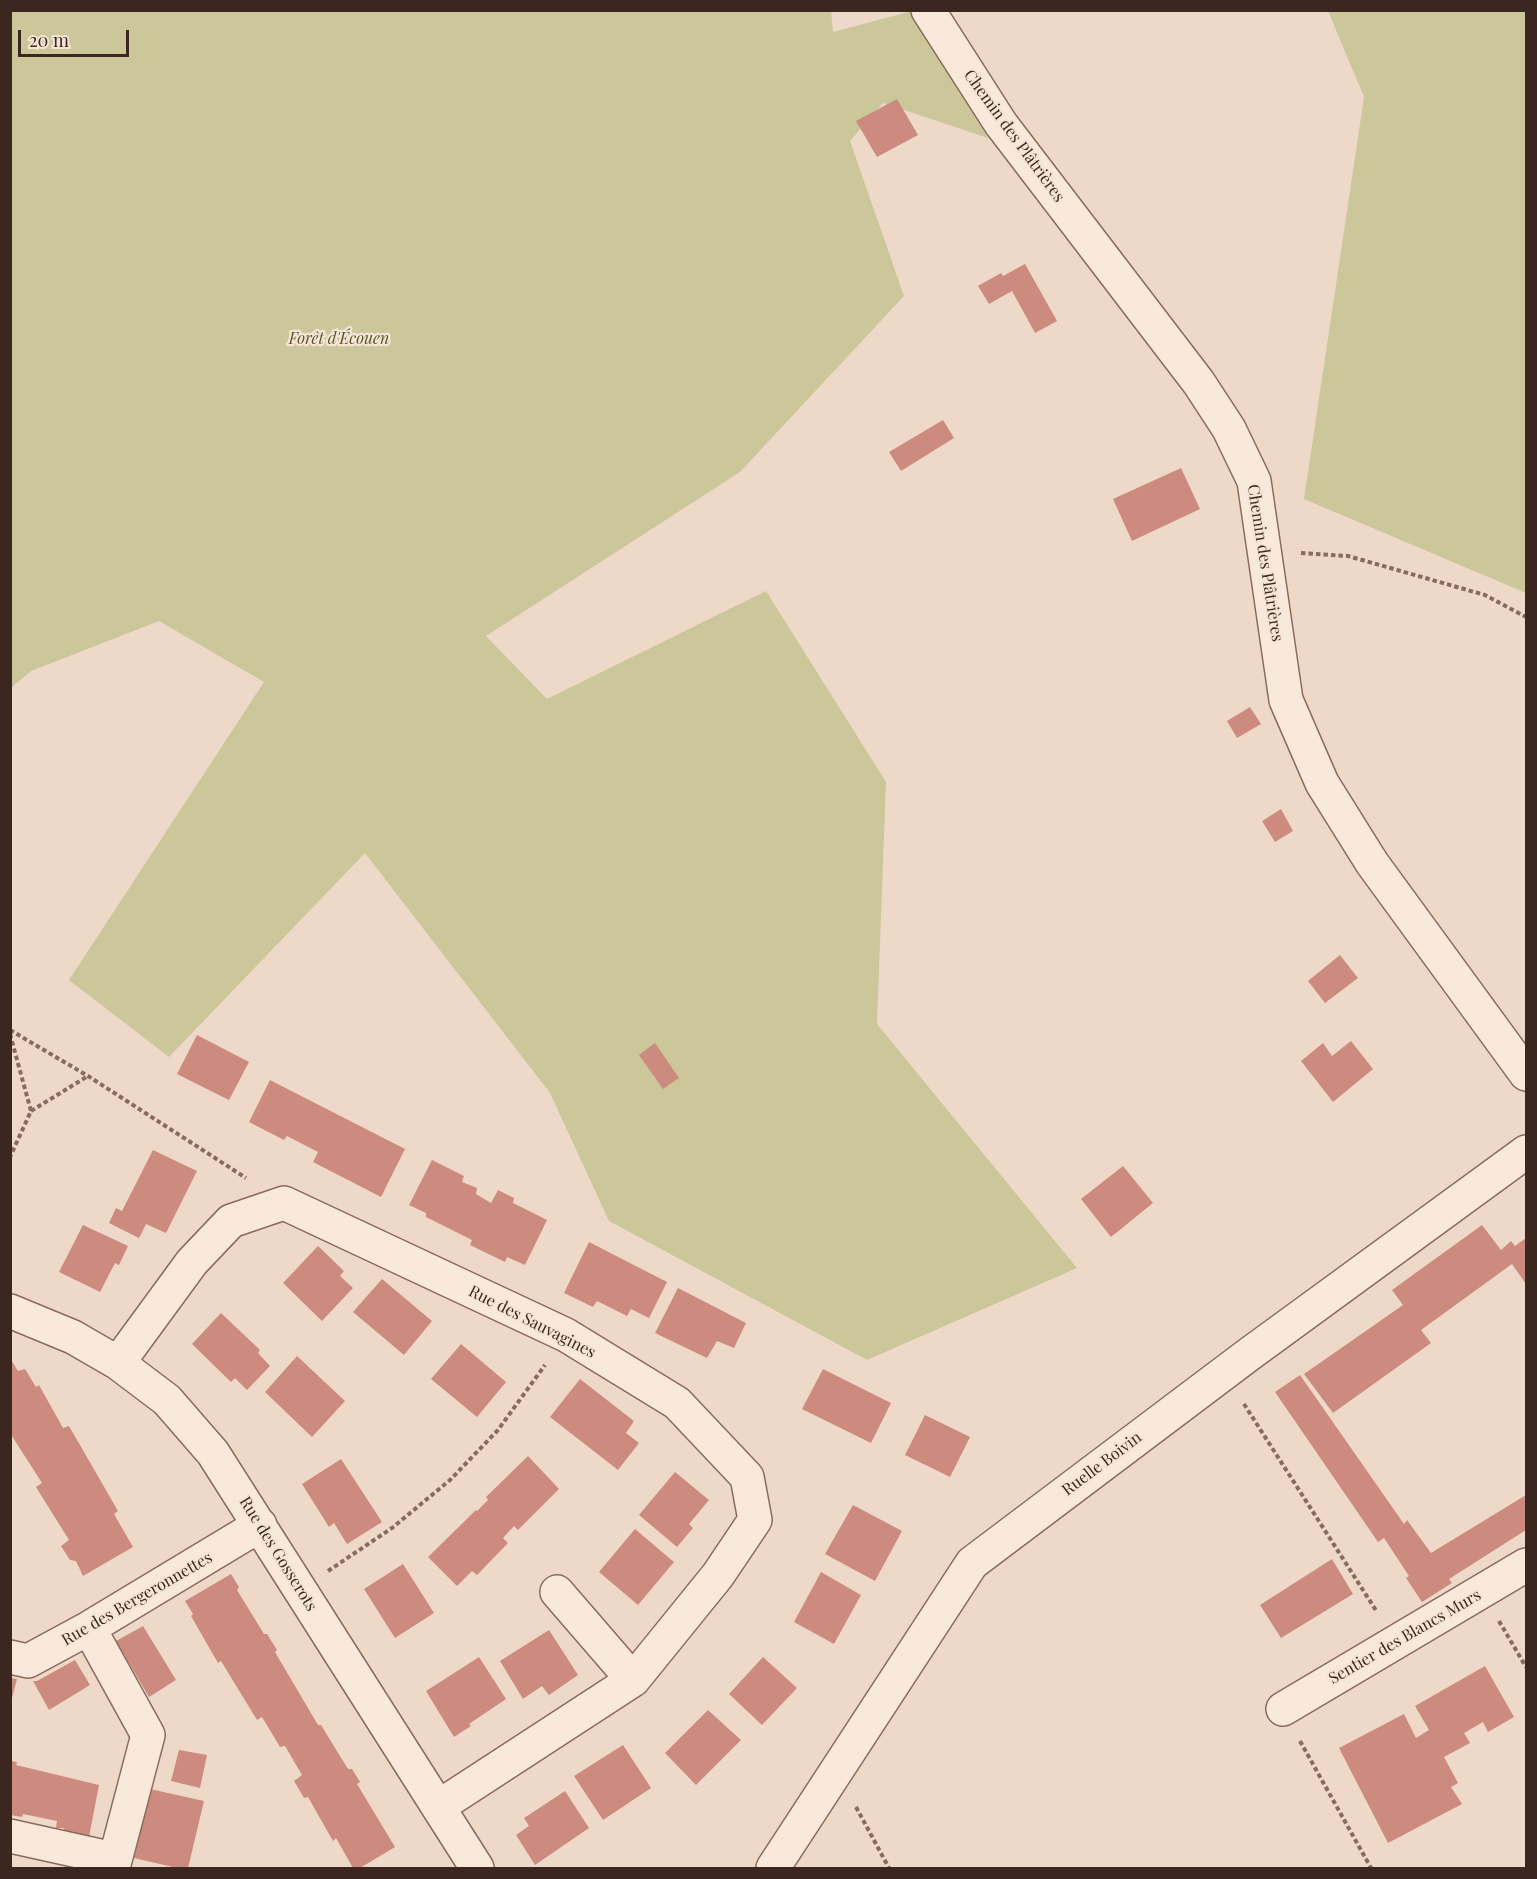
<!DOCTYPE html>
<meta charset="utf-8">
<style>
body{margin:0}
#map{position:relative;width:1537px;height:1879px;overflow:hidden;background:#eed9c8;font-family:"Playfair Display",serif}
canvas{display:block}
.frame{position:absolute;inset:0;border:12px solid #3b2720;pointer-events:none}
.scale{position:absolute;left:18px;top:30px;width:111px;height:27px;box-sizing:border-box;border:3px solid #3b2720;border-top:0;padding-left:8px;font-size:18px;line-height:21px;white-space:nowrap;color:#3b2720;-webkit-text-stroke:4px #f5e5d7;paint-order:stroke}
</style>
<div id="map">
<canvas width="1537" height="1879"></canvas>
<div class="frame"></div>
<div class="scale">20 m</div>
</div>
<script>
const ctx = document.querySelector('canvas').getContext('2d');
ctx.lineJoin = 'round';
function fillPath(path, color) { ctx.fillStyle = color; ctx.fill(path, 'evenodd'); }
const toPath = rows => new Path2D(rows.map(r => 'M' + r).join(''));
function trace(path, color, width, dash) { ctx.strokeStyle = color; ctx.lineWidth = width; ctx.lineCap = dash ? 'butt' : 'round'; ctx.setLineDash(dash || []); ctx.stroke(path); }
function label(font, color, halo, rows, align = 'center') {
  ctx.font = font + ' "Playfair Display",serif'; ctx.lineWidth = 4.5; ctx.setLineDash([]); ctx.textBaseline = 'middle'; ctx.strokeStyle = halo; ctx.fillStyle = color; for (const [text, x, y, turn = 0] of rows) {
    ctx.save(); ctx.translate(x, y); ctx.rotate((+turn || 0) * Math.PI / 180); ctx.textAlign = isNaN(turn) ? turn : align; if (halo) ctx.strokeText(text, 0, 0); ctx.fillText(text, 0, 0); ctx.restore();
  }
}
fillPath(toPath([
 [831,10,833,32,912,11,923,11,988,138,883,103,850,141,904,296,740,472,486,636,547,699,766,591,886,782,877,1024,1077,1268,867,1360,609,1221,550,1093,365,853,169,1057,69,980,264,682,159,621,31,671,11,688,11,11],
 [1328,11,1526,11,1526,593,1304,499,1364,97]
]), '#ccc69b');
fillPath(toPath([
 [897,99,918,135,877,157,856,121],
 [1025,264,1057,321,1035,333,1012,291,989,304,978,286,1001,273,1003,276],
 [943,420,954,438,901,471,889,452],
 [1181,468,1200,509,1132,541,1113,499],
 [1250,707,1261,724,1237,738,1227,721],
 [1281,809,1293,831,1275,842,1262,821],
 [1340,955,1358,978,1325,1003,1308,981],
 [197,1035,249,1062,229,1100,177,1074],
 [1351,1041,1373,1069,1333,1102,1301,1061,1323,1043,1332,1056],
 [655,1043,679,1078,663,1089,639,1055],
 [270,1080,405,1149,381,1197,313,1162,318,1152,287,1136,284,1140,249,1122],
 [153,1150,197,1171,166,1233,146,1224,139,1238,109,1223,116,1208,122,1211],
 [432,1160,464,1176,462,1182,477,1188,476,1194,491,1203,498,1190,514,1198,513,1203,547,1220,525,1265,507,1257,505,1262,470,1245,472,1240,426,1217,426,1213,409,1205],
 [1123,1166,1153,1203,1111,1237,1081,1199],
 [83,1225,128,1246,119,1265,115,1263,100,1292,59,1272],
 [1482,1225,1501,1250,1511,1241,1515,1246,1526,1238,1526,1284,1512,1264,1421,1330,1431,1343,1333,1413,1304,1374,1403,1305,1392,1290],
 [589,1242,667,1282,649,1318,631,1309,627,1316,597,1301,593,1307,564,1293],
 [318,1246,344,1271,340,1276,353,1288,322,1321,283,1283],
 [382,1279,432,1321,404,1355,353,1312],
 [678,1288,746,1323,734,1348,717,1341,707,1358,655,1333],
 [221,1313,260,1350,258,1353,270,1366,247,1390,235,1378,231,1382,192,1344],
 [461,1344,506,1382,477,1417,431,1379],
 [297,1356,345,1401,312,1437,265,1392],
 [10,1358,18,1371,25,1369,36,1387,39,1385,63,1428,69,1426,118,1511,114,1514,133,1547,83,1576,76,1561,70,1560,61,1546,69,1540,36,1487,42,1483,10,1433],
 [823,1369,891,1403,871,1443,802,1409],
 [1300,1375,1404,1524,1407,1520,1431,1553,1526,1495,1526,1530,1449,1579,1452,1583,1422,1602,1406,1578,1409,1576,1384,1538,1378,1542,1275,1392],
 [580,1379,634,1421,626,1433,639,1443,618,1470,550,1417],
 [925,1415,970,1437,950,1477,905,1455],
 [528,1456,559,1489,518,1530,514,1526,503,1538,508,1543,477,1575,472,1571,457,1586,428,1557,476,1510,477,1511,488,1500,486,1497],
 [341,1459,382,1522,347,1544,334,1523,329,1527,302,1484],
 [675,1472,709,1500,689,1524,693,1528,677,1547,639,1515],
 [853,1505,902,1531,875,1581,825,1554],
 [635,1529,674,1562,638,1605,599,1572],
 [1332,1559,1353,1594,1281,1638,1260,1605],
 [403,1564,434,1613,395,1638,364,1589],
 [821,1572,861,1595,834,1644,794,1622],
 [231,1574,239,1587,237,1590,264,1634,267,1634,277,1650,275,1652,318,1725,321,1725,348,1769,352,1769,360,1782,357,1784,395,1847,360,1868,353,1868,336,1838,333,1841,308,1797,304,1798,294,1781,302,1775,285,1746,280,1747,262,1717,257,1720,221,1661,218,1663,191,1616,193,1614,185,1601],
 [143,1626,176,1680,149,1697,116,1641],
 [549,1630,578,1675,549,1695,542,1686,523,1699,500,1661],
 [479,1657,506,1699,469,1724,471,1726,454,1737,426,1691],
 [763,1657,797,1688,762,1725,729,1694],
 [75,1660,90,1685,49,1710,33,1681,37,1681],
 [1485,1666,1514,1717,1488,1732,1483,1722,1464,1733,1470,1743,1444,1757,1458,1783,1451,1787,1462,1804,1388,1843,1339,1748,1404,1714,1416,1738,1429,1730,1415,1706],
 [10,1678,17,1679,11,1702,10,1702],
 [708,1710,741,1740,696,1785,665,1753],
 [623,1745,651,1788,603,1820,574,1776],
 [179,1750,207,1755,200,1788,171,1781],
 [10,1761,17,1762,16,1765,99,1785,89,1837,74,1835,75,1832,63,1831,64,1828,56,1828,57,1821,23,1814,22,1817,10,1815],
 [150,1789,204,1801,188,1868,177,1868,134,1858],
 [565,1791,589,1828,535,1865,516,1835,529,1826,524,1818]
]), '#cc8b7e');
const minor = toPath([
 [928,10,1001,124,1199,383,1229,429,1254,481,1286,700,1322,783,1372,863,1526,1074],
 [10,1311,73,1337,118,1363,167,1400,213,1453,477,1868],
 [118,1363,192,1262,231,1221,284,1203,566,1335,677,1403,747,1477,755,1520,718,1575,633,1680],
 [89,1628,148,1735,113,1868],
 [10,1657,28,1661,89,1628,260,1525],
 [1283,1709,1526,1565],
 [438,1807,633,1680,557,1592],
 [10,1836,114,1859],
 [773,1868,972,1563,1248,1355,1526,1152]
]);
trace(minor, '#8a6a5d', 36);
trace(toPath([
 [1301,553,1348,556,1485,595,1526,617],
 [10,1030,88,1076,246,1178],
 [10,1034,31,1111,10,1157],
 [31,1111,88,1076],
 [1244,1404,1377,1612],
 [328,1571,392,1528,450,1480,498,1430,545,1365],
 [1499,1621,1526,1667],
 [1300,1741,1371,1868],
 [856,1807,889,1868]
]), '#8a6a5d', 4, [4.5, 3]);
trace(minor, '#f9e9db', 33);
label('16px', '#3b2720', '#f5e5d7', [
 ["Chemin des Plâtrières",1014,136,54],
 ["Chemin des Plâtrières",1265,563,81],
 ["Rue des Sauvagines",532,1322,27],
 ["Ruelle Boivin",1102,1464,-37],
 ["Rue des Gosserots",278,1554,58],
 ["Rue des Bergeronnettes",137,1599,-30],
 ["Sentier des Blancs Murs",1405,1637,-30]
]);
label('italic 16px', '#565727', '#f5e5d7', [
 ["Forêt d'Écouen",339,339]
]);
</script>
